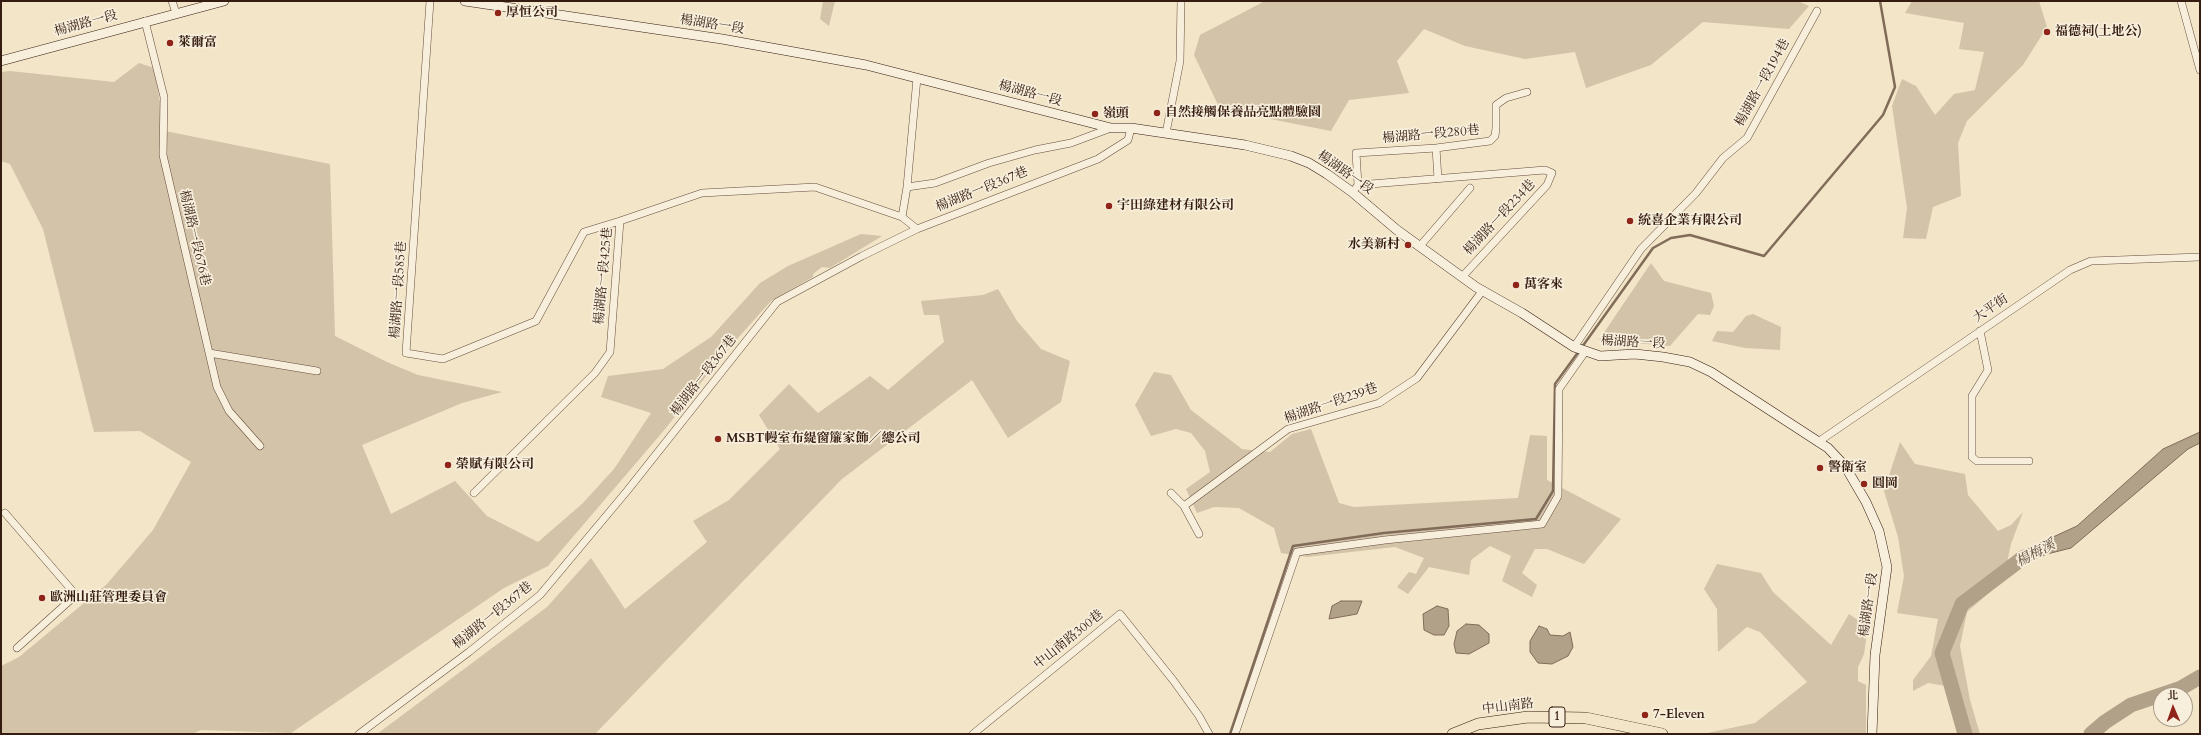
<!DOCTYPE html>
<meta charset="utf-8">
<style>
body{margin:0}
#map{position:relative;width:2201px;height:735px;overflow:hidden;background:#f3e5c7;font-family:Cardo,"Noto Serif TC",serif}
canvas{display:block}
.frame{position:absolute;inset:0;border:2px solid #351c11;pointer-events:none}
.north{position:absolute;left:2153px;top:687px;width:40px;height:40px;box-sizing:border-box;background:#f7eedb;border:1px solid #a99a8a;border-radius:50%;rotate:358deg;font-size:11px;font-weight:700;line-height:16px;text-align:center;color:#351c11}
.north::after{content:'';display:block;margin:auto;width:14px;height:18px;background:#8f2418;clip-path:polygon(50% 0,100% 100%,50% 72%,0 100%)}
</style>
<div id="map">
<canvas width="2201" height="735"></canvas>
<div class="frame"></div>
<div class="north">北</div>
</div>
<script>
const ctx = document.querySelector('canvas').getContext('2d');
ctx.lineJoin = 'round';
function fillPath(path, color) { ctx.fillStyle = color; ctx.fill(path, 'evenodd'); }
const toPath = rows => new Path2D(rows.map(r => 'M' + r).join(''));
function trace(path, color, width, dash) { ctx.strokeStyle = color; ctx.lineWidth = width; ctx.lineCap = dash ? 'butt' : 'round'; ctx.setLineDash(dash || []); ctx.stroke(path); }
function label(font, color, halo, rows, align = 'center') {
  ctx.font = font + ' Cardo,"Noto Serif TC",serif'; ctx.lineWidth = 3.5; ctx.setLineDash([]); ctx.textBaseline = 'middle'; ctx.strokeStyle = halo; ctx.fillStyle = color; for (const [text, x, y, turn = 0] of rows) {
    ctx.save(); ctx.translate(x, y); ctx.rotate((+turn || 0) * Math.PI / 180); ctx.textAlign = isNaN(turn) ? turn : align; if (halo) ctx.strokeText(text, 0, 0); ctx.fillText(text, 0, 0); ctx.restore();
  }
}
fillPath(toPath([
 [823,1,835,1,829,26,820,19],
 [1265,1,1798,1,1809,6,1789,29,1703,22,1651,65,1586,88,1575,52,1525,59,1465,46,1424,29,1397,61,1409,93,1349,100,1331,131,1220,109,1194,55,1200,35],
 [1912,1,2039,1,2047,27,2023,65,1967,121,1958,143,1961,196,1933,207,1926,239,1903,238,1907,208,1892,106,1902,79,1916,86,1935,115,1954,94,1975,90,1984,52,1959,49,1964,23,1905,13],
 [139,63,154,68,165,131,330,164,335,336,387,362,418,375,502,392,462,403,362,445,391,514,455,481,487,516,538,542,582,504,614,469,651,413,601,397,608,376,663,369,711,337,760,283,788,266,861,234,882,236,830,268,822,267,813,274,813,277,771,301,721,357,666,428,548,566,504,588,291,733,201,730,192,734,1,734,1,666,19,657,107,584,153,530,191,462,140,431,94,432,43,229,10,164,1,161,1,72,10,71,114,82],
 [1651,263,1664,281,1711,293,1714,306,1710,315,1698,314,1670,346,1599,340],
 [998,289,1017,321,1041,349,1070,361,1061,402,1008,438,972,380,842,479,595,734,377,734,547,607,591,558,625,609,707,542,693,521,729,500,780,449,759,415,789,384,818,413,870,376,888,390,944,342,939,315,924,315,921,301,983,295],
 [1753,314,1781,327,1780,350,1745,348,1712,341,1717,331,1733,332,1746,316],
 [1154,372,1171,375,1191,410,1242,449,1270,452,1292,434,1311,429,1339,503,1354,507,1518,498,1530,435,1547,436,1547,480,1621,519,1584,564,1547,549,1535,549,1522,573,1537,585,1532,597,1502,581,1511,556,1490,546,1471,560,1469,575,1429,567,1408,594,1397,587,1409,572,1416,574,1424,558,1395,547,1307,557,1281,553,1274,528,1239,508,1214,507,1197,513,1186,489,1210,472,1205,451,1191,433,1176,429,1151,436,1135,405],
 [1900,442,1915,464,1965,474,1968,495,1998,531,2011,525,2023,512,2011,544,2003,581,1967,612,1960,646,1970,700,1980,734,1970,734,1957,688,1928,683,1913,691,1913,680,1931,656,1938,619,1897,613,1904,576,1898,537,1884,491],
 [1717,564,1761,573,1773,592,1831,645,1849,614,1868,627,1864,654,1858,667,1858,681,1866,685,1866,734,1707,733,1755,723,1807,682,1760,632,1747,627,1718,652,1717,609,1704,589]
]), '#d3c3a8');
const water = toPath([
 [2200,432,2200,443,2188,449,2071,548,2047,554,2008,569,2016,554,2077,526,2163,449,2200,432],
 [1341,601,1362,601,1357,614,1329,619,1332,606,1341,601],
 [1437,606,1448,609,1449,626,1444,635,1434,635,1424,630,1423,614,1437,606],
 [1466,624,1479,625,1489,634,1489,643,1469,654,1456,653,1454,644,1457,631,1466,624],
 [1539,626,1547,629,1550,635,1563,636,1570,632,1573,647,1568,656,1552,664,1538,663,1530,652,1530,641,1539,626]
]);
fillPath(water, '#b2a189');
trace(water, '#806c59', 1);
trace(toPath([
 [1582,347,1653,248,1671,238,1690,235,1764,256,1883,115,1895,87,1880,1],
 [1230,734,1293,546,1384,533,1536,519,1553,491,1555,384,1579,351]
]), '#806c59', 2.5);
trace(toPath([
 [1965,734,1942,653,1962,604,2024,557],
 [2091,734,2105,722,2131,705,2181,688,2200,677]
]), '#b2a189', 15);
const street = toPath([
 [172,1,176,13],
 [430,1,406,353,443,359,536,321,584,232,620,221],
 [2181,1,2200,70],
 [145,21,164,97,163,155,217,387,229,411,260,446],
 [1166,133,1180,61,1181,1],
 [1436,148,1438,179],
 [1358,185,1545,170,1552,173,1547,185,1462,277],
 [907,187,935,183,989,163,1035,150,1071,143,1111,128],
 [1355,189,1358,185,1356,153,1436,148,1490,141,1495,136,1496,128,1496,105,1506,98,1527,92],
 [902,217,907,187,917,78],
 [1420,246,1470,188],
 [1980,331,1988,370,1972,396,1972,457,1977,461,2029,461],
 [1574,347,1641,249,1696,193,1723,158,1747,138,1817,11],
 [209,353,317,371],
 [1818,442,2070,270,2091,261,2200,257],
 [474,493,595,373,610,352,620,221,702,193,815,187,902,217,917,229],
 [1171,493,1184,506,1199,534],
 [1184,506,1288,429,1379,403,1417,378,1483,290],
 [5,513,76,595,17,648],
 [359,734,469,652,540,595,627,491,777,302,862,256,917,229,1098,159,1128,140,1131,128],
 [973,734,1120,614,1173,680,1199,716,1209,734],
 [1235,734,1297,552,1385,540,1542,524,1558,496,1559,389,1585,352]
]);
const secondary = toPath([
 [465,1,722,39,866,65,1111,128,1131,128,1245,145,1291,156,1309,163,1327,174,1352,192,1397,230,1476,287,1522,313,1574,347,1600,356,1635,354,1663,357,1690,362,1711,372,1828,448,1845,466,1866,502,1879,531,1887,567,1875,655,1872,734],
 [1,61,224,1]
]);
const primary = toPath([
 [1453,734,1478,724,1528,717,1586,718,1662,734]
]);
trace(street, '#644e3e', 8);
trace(secondary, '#351c11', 10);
trace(primary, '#351c11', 12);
trace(street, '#f7eedb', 7);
trace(secondary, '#f7eedb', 9);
trace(primary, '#f3e5c7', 11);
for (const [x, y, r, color] of [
 [498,13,4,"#8f2418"],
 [2047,32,4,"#8f2418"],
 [170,43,4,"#8f2418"],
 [1157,113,4,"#8f2418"],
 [1095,114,4,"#8f2418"],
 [1109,206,4,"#8f2418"],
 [1630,221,4,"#8f2418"],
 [1408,245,4,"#8f2418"],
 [1516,285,4,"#8f2418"],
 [718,439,4,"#8f2418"],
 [448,465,4,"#8f2418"],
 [1820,468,4,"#8f2418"],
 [1864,484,4,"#8f2418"],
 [42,598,4,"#8f2418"],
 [1645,715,4,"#8f2418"]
]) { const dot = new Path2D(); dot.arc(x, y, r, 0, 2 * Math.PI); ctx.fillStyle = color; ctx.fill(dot); trace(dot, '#f7eedb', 1.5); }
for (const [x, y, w] of [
 [1557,717,16]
]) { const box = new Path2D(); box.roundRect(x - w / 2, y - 10, w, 20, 3); ctx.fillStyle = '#f7eedb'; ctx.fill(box); trace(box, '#351c11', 1); }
label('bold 12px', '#351c11', null, [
 ["1",1557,717]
]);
label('bold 13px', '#351c11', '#f7eedb', [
 ["厚恒公司",506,13],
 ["福德祠(土地公)",2055,32],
 ["萊爾富",178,43],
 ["自然接觸保養品亮點體驗園",1165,113],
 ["嶺頭",1103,114],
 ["宇田綠建材有限公司",1117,206],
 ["統喜企業有限公司",1638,221],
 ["水美新村",1400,245,"right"],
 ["萬客來",1524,285],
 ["MSBT幔室布緹窗簾家飾／總公司",726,439],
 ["榮賦有限公司",456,465],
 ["警衛室",1828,468],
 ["圓岡",1872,484],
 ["歐洲山莊管理委員會",50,598],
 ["7-Eleven",1653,715]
], 'left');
label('13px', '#351c11', '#f7eedb', [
 ["楊湖路一段",86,24,-15],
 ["楊湖路一段",712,25,9],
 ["楊湖路一段194巷",1763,83,-61],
 ["楊湖路一段",1030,94,15],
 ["楊湖路一段280巷",1431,135,-5],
 ["楊湖路一段",1345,173,35],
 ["楊湖路一段367巷",982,190,-22],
 ["楊湖路一段234巷",1500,218,-47],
 ["楊湖路一段676巷",194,238,77],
 ["楊湖路一段425巷",604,276,-85],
 ["楊湖路一段585巷",399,290,-86],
 ["大平街",1991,309,-34],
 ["楊湖路一段",1633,343,3],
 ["楊湖路一段367巷",704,376,-52],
 ["楊湖路一段239巷",1331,404,-19],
 ["楊湖路一段",1869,605,-82],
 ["楊湖路一段367巷",493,616,-39],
 ["中山南路300巷",1069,640,-39],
 ["中山南路",1508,707,-7]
]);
label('italic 14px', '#614b3b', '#f7eedb', [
 ["楊梅溪",2036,554,-28]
]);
</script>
